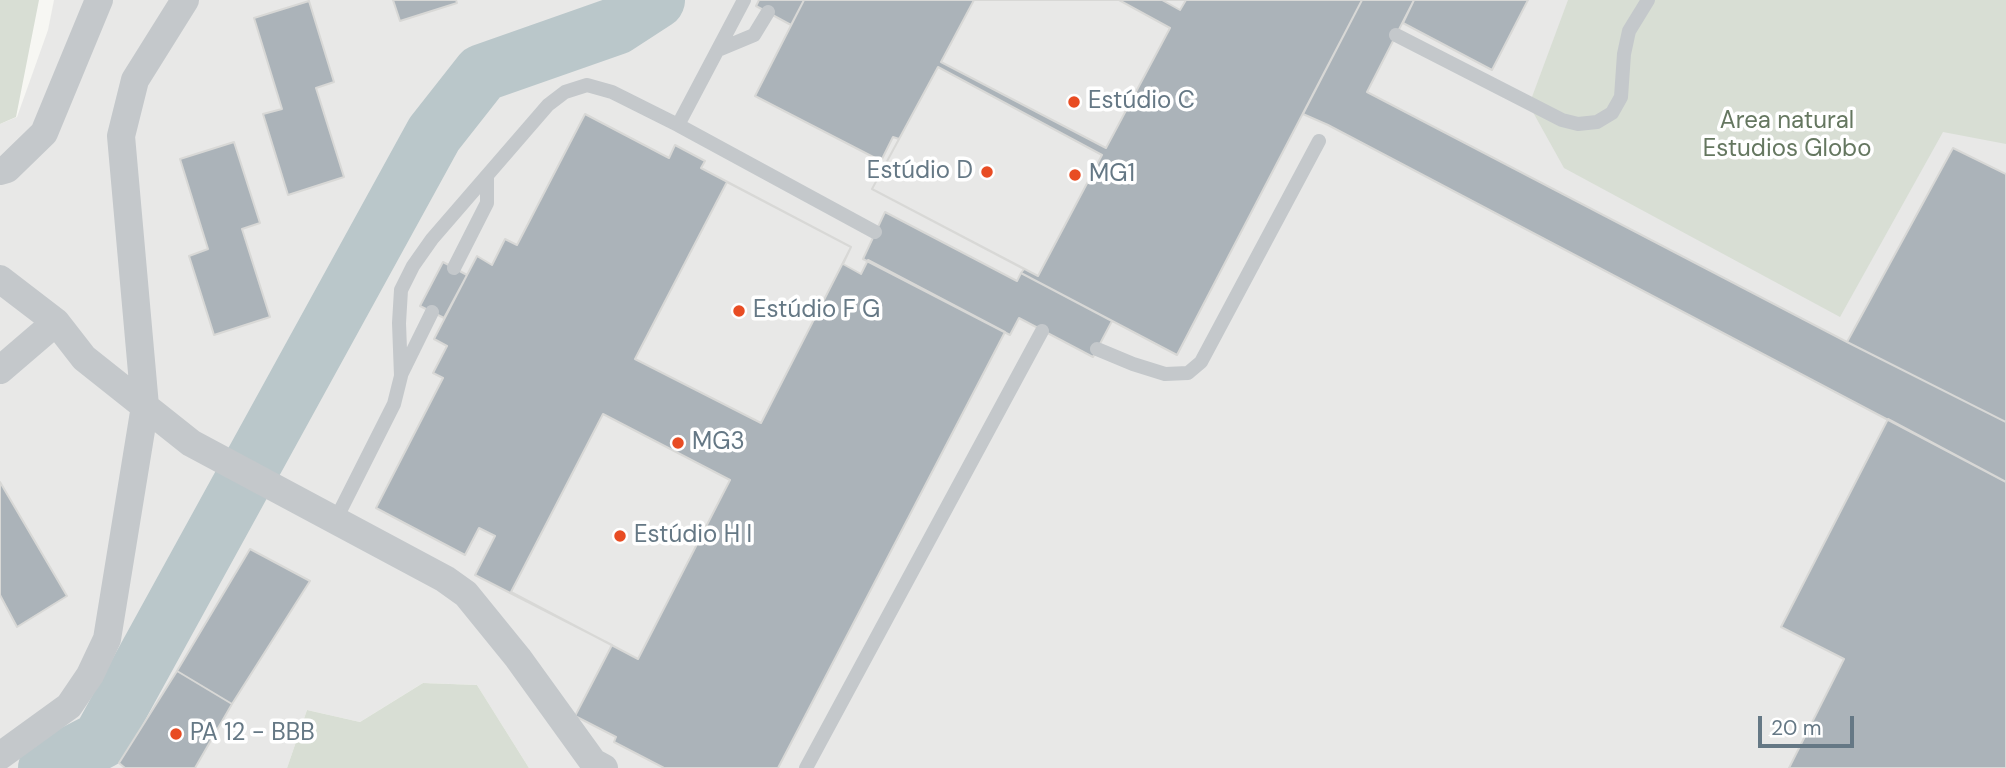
<!DOCTYPE html>
<meta charset="utf-8">
<style>
body{margin:0}
#map{position:relative;width:2006px;height:768px;overflow:hidden;background:#f7f7f3;font-family:"DM Sans",sans-serif}
canvas{display:block}
.scale{position:absolute;left:1758px;top:716px;width:96px;height:32px;box-sizing:border-box;border:4px solid #657885;border-top:0;padding-left:9px;font-size:21px;line-height:24px;white-space:nowrap;color:#657885;-webkit-text-stroke:5px #fff;paint-order:stroke}
</style>
<div id="map">
<canvas width="2006" height="768"></canvas>
<div class="scale">20 m</div>
</div>
<script>
const ctx = document.querySelector('canvas').getContext('2d');
ctx.lineJoin = 'round';
function fillPath(path, color) { ctx.fillStyle = color; ctx.fill(path, 'evenodd'); }
const toPath = rows => new Path2D(rows.map(r => 'M' + r).join(''));
function trace(path, color, width, dash) { ctx.strokeStyle = color; ctx.lineWidth = width; ctx.lineCap = dash ? 'butt' : 'round'; ctx.setLineDash(dash || []); ctx.stroke(path); }
function label(font, color, halo, rows, align = 'center') {
  ctx.font = font + ' "DM Sans",sans-serif'; ctx.lineWidth = 7; ctx.setLineDash([]); ctx.textBaseline = 'middle'; ctx.strokeStyle = halo; ctx.fillStyle = color; for (const [text, x, y, turn = 0] of rows) {
    ctx.save(); ctx.translate(x, y); ctx.rotate((+turn || 0) * Math.PI / 180); ctx.textAlign = isNaN(turn) ? turn : align; if (halo) ctx.strokeText(text, 0, 0); ctx.fillText(text, 0, 0); ctx.restore();
  }
}
fillPath(toPath([
 [54,0,2006,0,2006,768,529,768,477,685,423,683,360,722,307,710,287,768,0,768,0,124,17,117,48,30]
]), '#e8e8e7');
fillPath(toPath([
 [0,0,39,0,16,117,0,124],
 [1568,0,2006,0,2006,144,1943,132,1840,317,1564,168,1529,105],
 [423,683,477,685,529,768,287,768,307,710,360,722]
]), '#d8ded4');
trace(toPath([
 [47,768,101,740,434,134,482,73,616,26,656,0]
]), '#bac7ca', 58);
const building = toPath([
 [393,0,456,0,457,3,400,21,393,0],
 [759,0,804,0,791,25,756,6,759,0],
 [804,0,1362,0,1177,355,1021,273,1024,269,872,189,899,139,893,137,881,161,755,96,804,0],
 [974,0,1119,0,1170,28,1106,148,941,62,974,0],
 [1162,0,1186,0,1180,10,1162,0],
 [1362,0,1414,0,1367,92,1847,342,2006,422,2006,482,1328,125,1303,114,1362,0],
 [1414,0,1528,0,1492,70,1403,23,1414,0],
 [309,1,334,82,316,88,344,177,288,195,263,114,282,109,254,18,309,1],
 [938,67,1102,155,1038,276,872,189,938,67],
 [585,114,669,158,675,145,705,161,701,168,851,247,843,264,861,274,868,260,1005,332,778,768,664,768,614,742,616,737,575,716,612,645,475,575,495,536,479,528,465,555,376,508,443,378,433,373,447,346,434,339,467,275,477,256,492,265,505,239,517,245,585,114],
 [234,142,260,223,242,229,270,317,214,335,189,256,208,249,180,159,234,142],
 [1953,148,2006,174,2006,422,1847,342,1953,148],
 [727,182,851,247,761,423,635,359,727,182],
 [885,212,1017,281,1021,273,1112,321,1093,357,1019,318,1010,335,863,259,885,212],
 [443,262,467,275,444,318,420,306,443,262],
 [603,414,730,480,638,659,511,592,603,414],
 [1888,419,2006,482,2006,768,1789,768,1844,659,1781,627,1888,419],
 [0,482,67,596,17,627,0,595,0,482],
 [250,549,310,581,232,704,177,671,250,549],
 [177,671,232,704,195,768,125,768,119,763,177,671]
]);
fillPath(building, '#abb3b9');
trace(building, '#d8d8d6', 2);
trace(toPath([
 [1396,35,1562,120,1578,124,1597,122,1612,113,1621,97,1624,54,1629,31,1648,0],
 [718,50,754,35,768,12],
 [678,125,875,232],
 [454,268,487,203,487,176],
 [1097,349,1133,364,1165,374,1188,373,1201,362,1319,141],
 [401,375,432,312],
 [335,521,394,404,401,376,399,323,401,290,413,266,432,239,548,105,565,92,587,85,612,92,678,125,744,0],
 [806,768,1042,331]
]), '#c4c8cb', 14);
trace(toPath([
 [0,171,7,169,44,133,99,0],
 [0,279,56,322,84,358,191,443,445,579,466,594,518,658,593,762,604,768],
 [0,370,56,322],
 [0,756,69,706,90,675,107,639,145,406,121,136,135,80,185,0]
]), '#c4c8cb', 28);
for (const [x, y, r, color] of [
 [1074,102,7,"#e84c23"],
 [987,172,7,"#e84c23"],
 [1075,175,7,"#e84c23"],
 [739,311,7,"#e84c23"],
 [678,443,7,"#e84c23"],
 [620,536,7,"#e84c23"],
 [176,734,7,"#e84c23"]
]) { const dot = new Path2D(); dot.arc(x, y, r, 0, 2 * Math.PI); ctx.fillStyle = color; ctx.fill(dot); trace(dot, '#fff', 2.5); }
label('24px', '#657885', '#fff', [
 ["Estúdio C",1088,102],
 ["Estúdio D",973,172,"right"],
 ["MG1",1089,175],
 ["Estúdio F G",753,311],
 ["MG3",692,443],
 ["Estúdio H I",634,536],
 ["PA 12 - BBB",190,734]
], 'left');
label('24px', '#657760', '#fff', [
 ["Area natural",1787,122],
 ["Estudios Globo",1787,150]
]);
</script>
